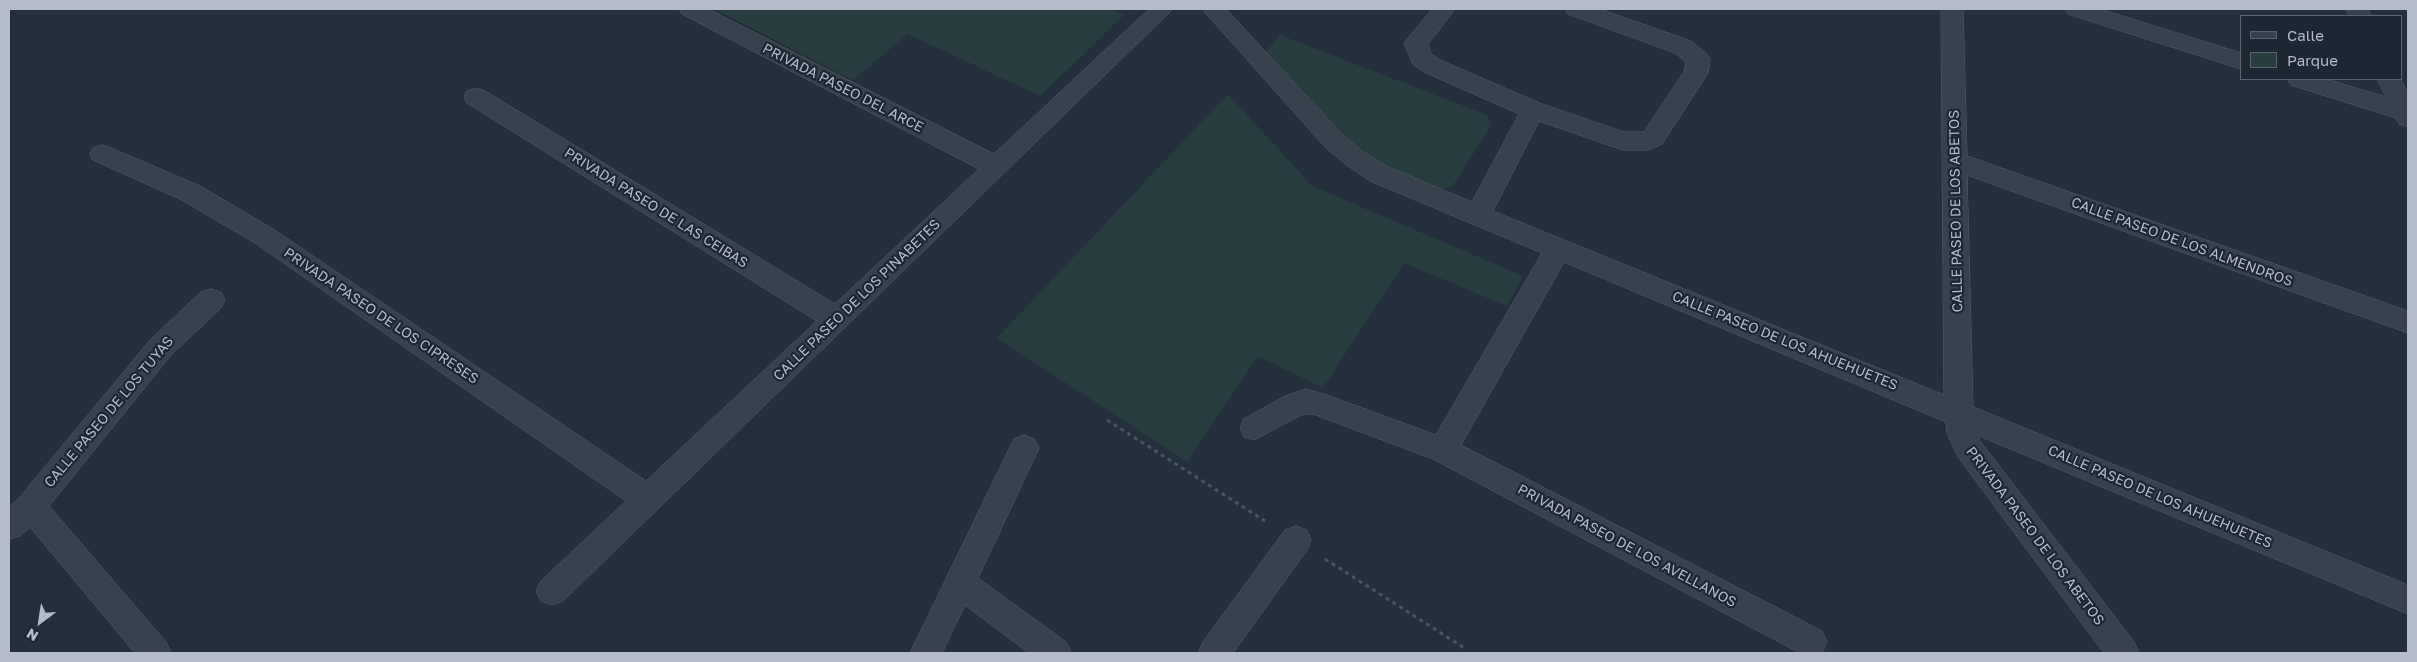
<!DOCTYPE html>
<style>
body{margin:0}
#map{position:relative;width:2417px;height:662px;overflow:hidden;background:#242f3e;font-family:"Golos Text",sans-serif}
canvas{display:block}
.frame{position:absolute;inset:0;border:10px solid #b4bcc9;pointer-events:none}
.legend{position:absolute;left:2240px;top:15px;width:162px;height:65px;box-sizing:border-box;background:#1d2633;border:1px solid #59626f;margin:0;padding:6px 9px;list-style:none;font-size:15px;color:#b4bcc9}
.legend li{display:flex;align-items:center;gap:10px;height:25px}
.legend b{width:25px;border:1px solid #59626f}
.north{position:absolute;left:15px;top:597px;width:50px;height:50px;-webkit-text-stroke:4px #1d2633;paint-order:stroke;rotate:211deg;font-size:14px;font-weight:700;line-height:20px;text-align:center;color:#b4bcc9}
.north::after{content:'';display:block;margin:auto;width:18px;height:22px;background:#b4bcc9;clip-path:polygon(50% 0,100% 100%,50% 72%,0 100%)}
</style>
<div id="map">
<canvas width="2417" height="662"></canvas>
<div class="frame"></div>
<ul class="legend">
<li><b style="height:6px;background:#38414e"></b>Calle</li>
<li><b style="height:14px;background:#263c3f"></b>Parque</li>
</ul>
<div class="north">N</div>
</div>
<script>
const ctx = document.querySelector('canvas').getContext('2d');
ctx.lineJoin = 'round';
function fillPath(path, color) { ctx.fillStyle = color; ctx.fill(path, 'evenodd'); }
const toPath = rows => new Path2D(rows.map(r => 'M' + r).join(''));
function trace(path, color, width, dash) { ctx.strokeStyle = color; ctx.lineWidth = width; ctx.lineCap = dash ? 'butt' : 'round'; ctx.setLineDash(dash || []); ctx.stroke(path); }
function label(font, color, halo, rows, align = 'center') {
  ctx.font = font + ' "Golos Text",sans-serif'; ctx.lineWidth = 4.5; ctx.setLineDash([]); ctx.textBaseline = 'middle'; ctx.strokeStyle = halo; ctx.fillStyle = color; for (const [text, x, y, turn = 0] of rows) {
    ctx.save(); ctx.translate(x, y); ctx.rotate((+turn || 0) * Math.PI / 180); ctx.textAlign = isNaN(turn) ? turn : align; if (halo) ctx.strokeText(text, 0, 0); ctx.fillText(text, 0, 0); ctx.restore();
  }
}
fillPath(toPath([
 [714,9,1111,9,1124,15,1040,96,908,34,853,80],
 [1280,35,1487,115,1491,126,1452,187,1438,190,1386,169,1361,154,1266,51],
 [1228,94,1312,186,1523,276,1507,306,1404,263,1323,388,1258,356,1187,462,997,338]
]), '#263c3f');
const minor = toPath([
 [679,9,708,9,994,154,1149,9,1173,9,563,601,552,605,541,601,536,591,541,581,626,501,255,243,182,200,93,160,90,154,93,148,102,145,111,148,200,186,273,229,646,481,817,321,467,103,464,97,467,91,476,88,485,91,835,304,979,169,682,14,679,9],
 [1202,9,1226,9,1343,135,1363,152,1388,167,1472,202,1519,114,1424,72,1413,64,1404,43,1432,9,1455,9,1428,44,1431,54,1440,60,1542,104,1624,132,1644,132,1684,72,1686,62,1675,53,1568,14,1565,9,1599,9,1691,41,1706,53,1710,59,1708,73,1662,144,1648,150,1623,150,1539,121,1493,211,1944,395,1941,9,1963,9,1967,156,2408,311,2408,333,1967,175,1973,407,2408,585,2408,614,1977,435,1980,441,2134,642,2139,653,2104,653,1958,457,1947,433,1946,422,1564,262,1461,445,1822,631,1827,642,1822,653,1800,653,1433,459,1313,414,1303,414,1254,440,1244,437,1240,428,1244,419,1285,396,1306,389,1324,394,1436,435,1542,253,1370,181,1345,164,1325,147,1202,9],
 [2065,9,2100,9,2241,53,2241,69,2068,14,2065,9],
 [2346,9,2368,9,2371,16,2349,16,2346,9],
 [2287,79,2326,79,2386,97,2377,79,2401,79,2408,94,2408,127,2399,124,2396,118,2291,85,2287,79],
 [211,289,221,292,225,300,221,308,171,355,49,506,166,642,171,653,135,653,30,527,20,536,9,539,9,507,20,497,151,339,201,292,211,289],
 [1024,435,1034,439,1039,448,978,578,1066,642,1071,653,1029,653,965,605,942,653,910,653,1014,439,1024,435],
 [1296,526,1307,530,1311,540,1307,550,1233,653,1198,653,1203,642,1285,530,1296,526]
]);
trace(minor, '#565f6c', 1);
trace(toPath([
 [1107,420,1265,521],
 [1325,559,1466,649]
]), '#44595c', 3, [4, 4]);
fillPath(minor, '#38414e');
label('14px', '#b4bcc9', '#1d2633', [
 ["PRIVADA PASEO DEL ARCE",843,88,27],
 ["PRIVADA PASEO DE LAS CEIBAS",656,208,32],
 ["CALLE PASEO DE LOS ABETOS",1956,211,-91],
 ["CALLE PASEO DE LOS ALMENDROS",2182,242,20],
 ["CALLE PASEO DE LOS PINABETES",857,300,-44],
 ["PRIVADA PASEO DE LOS CIPRESES",381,316,34],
 ["CALLE PASEO DE LOS AHUEHUETES",1785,341,22],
 ["CALLE PASEO DE LOS TUYAS",109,412,-50],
 ["CALLE PASEO DE LOS AHUEHUETES",2160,497,23],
 ["PRIVADA PASEO DE LOS ABETOS",2035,536,53],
 ["PRIVADA PASEO DE LOS AVELLANOS",1627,546,28]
]);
</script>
